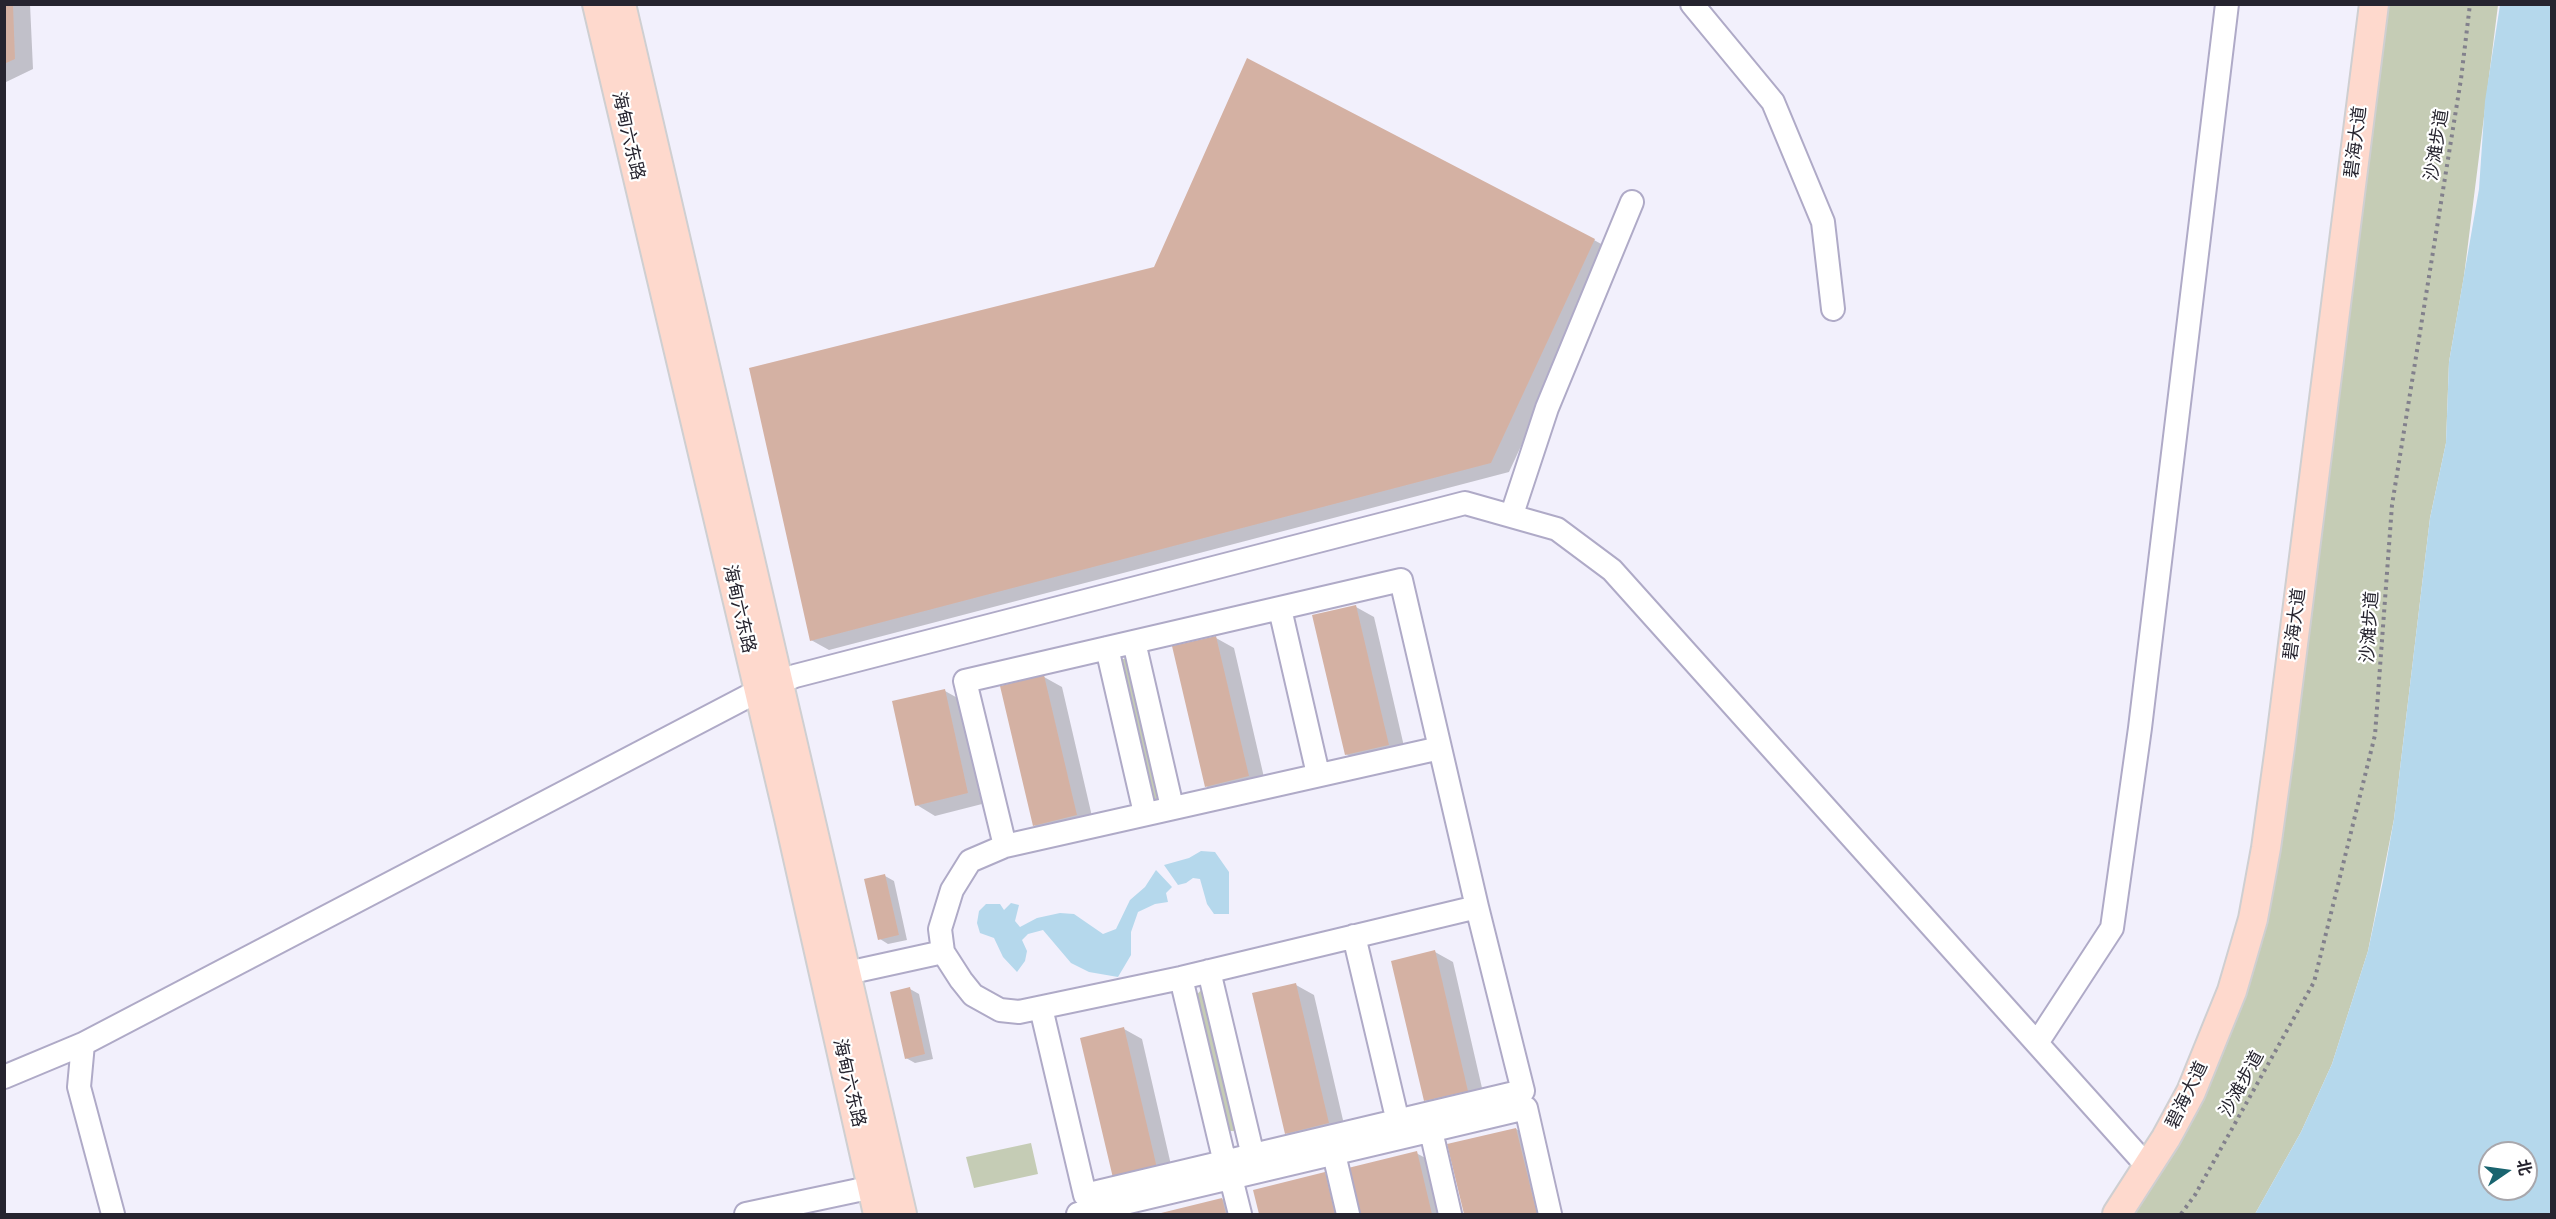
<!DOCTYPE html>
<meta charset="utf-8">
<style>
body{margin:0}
#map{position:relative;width:2556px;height:1219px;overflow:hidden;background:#f2f0fc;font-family:Cabin,"Noto Sans SC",sans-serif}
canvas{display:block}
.frame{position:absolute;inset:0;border:6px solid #26242f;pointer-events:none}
.north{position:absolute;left:2478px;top:1141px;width:60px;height:60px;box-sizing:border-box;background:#fff;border:2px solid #a8a7ac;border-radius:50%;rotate:77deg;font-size:16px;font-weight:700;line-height:24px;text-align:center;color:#26242f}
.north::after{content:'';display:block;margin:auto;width:21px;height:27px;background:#19646f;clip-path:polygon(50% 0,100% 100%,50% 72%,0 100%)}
</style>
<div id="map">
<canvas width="2556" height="1219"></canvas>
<div class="frame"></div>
<div class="north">北</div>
</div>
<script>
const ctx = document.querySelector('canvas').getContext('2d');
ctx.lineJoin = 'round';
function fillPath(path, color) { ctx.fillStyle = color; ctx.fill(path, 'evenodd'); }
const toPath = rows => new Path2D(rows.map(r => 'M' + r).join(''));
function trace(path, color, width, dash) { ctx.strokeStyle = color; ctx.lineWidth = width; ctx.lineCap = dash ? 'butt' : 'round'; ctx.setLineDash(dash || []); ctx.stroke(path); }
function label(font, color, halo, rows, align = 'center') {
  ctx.font = font + ' Cabin,"Noto Sans SC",sans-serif'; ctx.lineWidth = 4.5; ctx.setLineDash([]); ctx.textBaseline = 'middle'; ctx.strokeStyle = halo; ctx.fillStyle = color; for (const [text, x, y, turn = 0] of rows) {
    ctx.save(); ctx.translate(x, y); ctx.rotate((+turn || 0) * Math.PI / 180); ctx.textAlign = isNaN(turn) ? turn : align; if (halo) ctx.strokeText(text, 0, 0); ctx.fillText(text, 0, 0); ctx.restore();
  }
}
fillPath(toPath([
 [2389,5,2498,5,2464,276,2449,362,2446,443,2430,518,2394,819,2368,951,2332,1064,2301,1132,2255,1214,2130,1214,2231,1025],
 [1126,658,1159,799,1156,800,1152,800,1121,660],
 [1201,990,1206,990,1238,1129,1235,1131,1228,1131,1195,997],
 [1031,1143,1038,1174,974,1188,966,1157]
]), '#c5ccb5');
fillPath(toPath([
 [2500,5,2552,5,2551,1214,2255,1214,2301,1132,2332,1064,2368,951,2383,881,2394,819,2430,518,2446,443,2449,362,2479,189,2485,101],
 [2490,1153,2526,1153,2526,1189,2490,1189],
 [1201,851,1215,852,1229,872,1229,914,1214,914,1207,904,1200,879,1193,878,1186,883,1178,885,1164,865,1189,858],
 [1156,870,1172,887,1166,893,1168,902,1155,904,1138,912,1131,932,1131,955,1118,977,1089,972,1071,963,1043,930,1028,934,1022,940,1027,951,1025,961,1017,972,1003,957,994,938,980,933,977,923,979,911,986,904,1000,904,1004,910,1011,903,1019,905,1015,921,1020,927,1037,918,1060,913,1074,914,1103,934,1116,929,1130,900,1145,887]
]), '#b5d8ec');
fillPath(toPath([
 [4,4,30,4,33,69,4,83],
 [1594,240,1612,250,1509,472,829,650,811,640],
 [1356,607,1374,617,1406,755,1364,765,1346,754],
 [1216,638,1234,648,1266,786,1224,796,1206,786],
 [1044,677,1062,687,1094,825,1052,835,1034,825],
 [945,691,963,701,986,803,935,816,917,805],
 [885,876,894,881,907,940,888,944,880,939],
 [1435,952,1453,962,1485,1101,1443,1110,1425,1100],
 [1296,985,1314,995,1346,1133,1304,1143,1286,1133],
 [910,989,919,994,933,1059,915,1063,906,1058],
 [1124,1029,1142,1039,1174,1178,1114,1177],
 [1516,1129,1534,1140,1552,1214,1466,1214,1449,1145],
 [1416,1153,1435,1163,1447,1214,1361,1214,1350,1169],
 [1325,1174,1343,1185,1350,1214,1261,1214,1255,1191],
 [1222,1199,1240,1210,1241,1214,1159,1214]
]), '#0003');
fillPath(toPath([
 [4,4,13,4,15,59,4,64],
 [1247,58,1595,239,1491,463,810,641,749,368,1154,267],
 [1356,605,1389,745,1345,755,1312,615],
 [1216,636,1249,776,1205,787,1172,646],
 [1044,675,1077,815,1033,826,1000,686],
 [945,689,968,793,915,806,892,701],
 [885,874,899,935,878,940,864,879],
 [1435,950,1468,1091,1424,1101,1391,961],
 [1296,983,1329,1123,1285,1134,1252,993],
 [910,987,925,1054,905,1059,890,992],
 [1124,1027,1157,1168,1113,1178,1080,1038],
 [1516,1128,1537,1214,1464,1214,1447,1144],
 [1417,1151,1432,1214,1359,1214,1348,1168],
 [1325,1172,1335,1214,1259,1214,1253,1190],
 [1222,1198,1226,1214,1157,1214]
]), '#d4b1a3');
const minor = toPath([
 [1692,4,1773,102,1823,222,1833,309],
 [1512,514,1547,408,1632,202],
 [1280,609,1318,774],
 [1134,642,1172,807],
 [1107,648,1145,813],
 [1440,748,1005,846,970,861,952,890,940,929,943,952,961,980,973,995,1000,1010,1019,1012,1181,978,1477,907],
 [1005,846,965,681,1401,580,1477,907,1523,1091,1085,1195,1041,1008],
 [1354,936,1398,1122],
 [1209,971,1253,1156],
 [829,977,943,952],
 [1181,978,1225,1163],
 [2037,1043,2112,928,2140,728,2227,4],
 [4,1077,83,1044],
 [1431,1131,1450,1214],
 [1334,1154,1348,1214],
 [1231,1178,1240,1214],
 [113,1214,79,1087,83,1044,758,691,795,676,1465,503,1557,529,1612,570,2148,1167],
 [746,1214,887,1184],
 [1078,1214,1526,1108,1550,1214]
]);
const major = toPath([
 [597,4,789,818,878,1214],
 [621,4,902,1214],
 [2117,1214,2166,1138,2191,1092,2232,991,2253,919,2266,848,2280,747,2374,4]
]);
trace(minor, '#afaac7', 26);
trace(major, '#cfcfd1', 32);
trace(toPath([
 [2181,1214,2195,1195,2314,982,2375,735,2392,505,2461,79,2470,4]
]), '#82808c', 4, [3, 4.5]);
trace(minor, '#fff', 22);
trace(major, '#fed9cd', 28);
label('18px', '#26242f', '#fff', [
 ["海甸六东路",628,136,77],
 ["碧海大道",2356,142,-83],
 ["沙滩步道",2437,145,-81],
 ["海甸六东路",739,609,77],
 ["碧海大道",2295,624,-83],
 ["沙滩步道",2370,627,-86],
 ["海甸六东路",849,1083,77],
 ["沙滩步道",2242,1084,-61],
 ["碧海大道",2187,1095,-64]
]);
</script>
